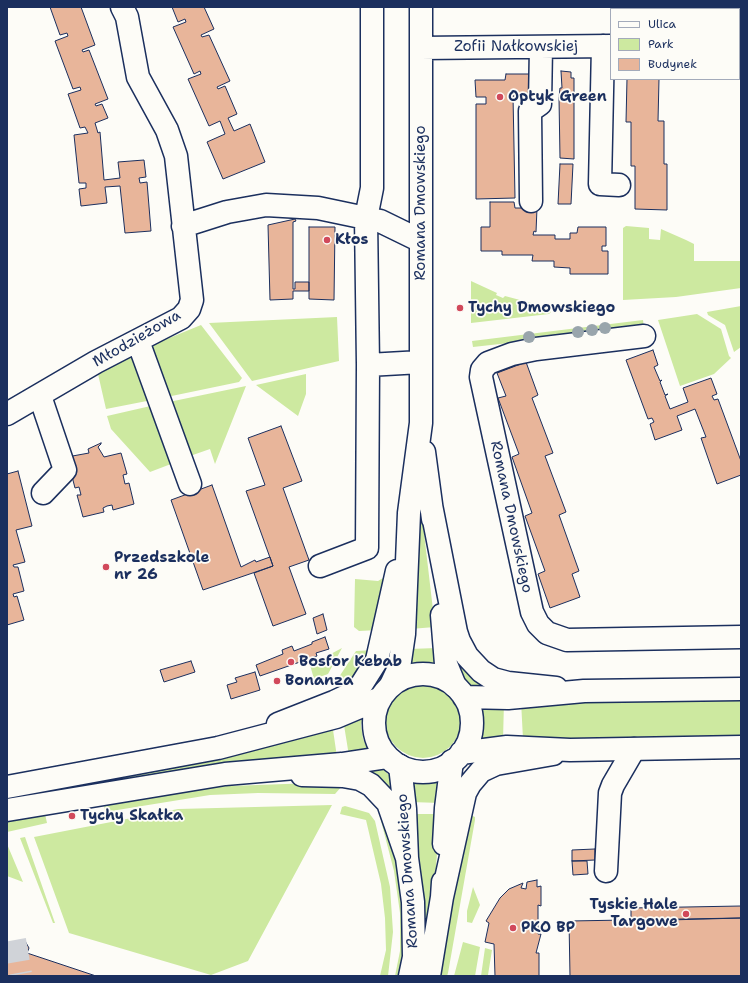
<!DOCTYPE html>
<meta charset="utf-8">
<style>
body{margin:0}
#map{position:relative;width:748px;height:983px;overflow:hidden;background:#fdfcf7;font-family:"Shantell Sans",sans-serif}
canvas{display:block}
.frame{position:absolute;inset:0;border:8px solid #1b2f5e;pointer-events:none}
.legend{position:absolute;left:610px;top:8px;width:130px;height:72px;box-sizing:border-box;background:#fdfcf7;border:1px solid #a3aaba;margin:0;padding:5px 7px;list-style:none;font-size:12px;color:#1b2f5e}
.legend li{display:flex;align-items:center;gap:8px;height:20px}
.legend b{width:20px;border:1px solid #a3aaba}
</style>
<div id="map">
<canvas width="748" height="983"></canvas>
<div class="frame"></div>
<ul class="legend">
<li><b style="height:5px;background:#fdfcf7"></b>Ulica</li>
<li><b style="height:11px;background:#cde9a0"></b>Park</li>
<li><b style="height:11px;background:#e8b59a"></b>Budynek</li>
</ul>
</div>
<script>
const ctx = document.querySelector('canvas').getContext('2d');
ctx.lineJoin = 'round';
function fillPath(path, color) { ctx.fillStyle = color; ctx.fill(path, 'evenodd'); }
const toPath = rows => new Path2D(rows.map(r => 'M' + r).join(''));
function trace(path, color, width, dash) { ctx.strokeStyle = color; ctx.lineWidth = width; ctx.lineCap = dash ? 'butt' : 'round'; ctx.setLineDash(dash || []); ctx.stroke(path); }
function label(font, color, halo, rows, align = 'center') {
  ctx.font = font + ' "Shantell Sans",sans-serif'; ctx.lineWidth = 3.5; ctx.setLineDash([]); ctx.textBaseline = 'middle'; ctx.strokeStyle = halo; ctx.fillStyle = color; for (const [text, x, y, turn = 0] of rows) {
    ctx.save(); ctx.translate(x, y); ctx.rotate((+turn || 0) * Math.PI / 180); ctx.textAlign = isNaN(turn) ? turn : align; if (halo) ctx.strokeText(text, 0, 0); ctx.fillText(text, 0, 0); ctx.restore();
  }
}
fillPath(toPath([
 [626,226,649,228,649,239,660,240,661,229,686,240,694,244,694,261,741,261,741,288,676,297,623,300,623,228],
 [471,281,497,293,496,295,503,298,505,296,550,308,551,312,549,314,471,323],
 [741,306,741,347,734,352,725,325,708,315,707,312],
 [697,314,721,329,729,356,731,358,714,374,680,386,658,320],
 [337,317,339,361,252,381,209,323],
 [643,320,644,328,473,347,472,341],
 [201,325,242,378,239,382,162,398,145,348],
 [137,350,152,400,106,409,98,374],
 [306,374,306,394,298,416,256,385],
 [246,386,215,464,210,449,190,456,164,403],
 [155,405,164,435,163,445,171,464,150,472,111,429,107,416],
 [422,516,435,627,410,629,419,517],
 [390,574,378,630,359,631,354,627,355,579,378,581],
 [455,646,500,686,478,691,463,680,452,665],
 [342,648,328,674,314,679,310,665],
 [437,648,439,666,419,663,406,666,409,649],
 [374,650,353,680,339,690,339,677,356,651],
 '385 720a38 38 0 1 1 76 0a38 38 0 1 1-76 0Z',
 [741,696,741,735,523,739,521,701],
 [504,702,503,740,480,743,483,732,483,717,479,703],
 [363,714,361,725,363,739,370,753,349,756,343,719],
 [332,723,337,757,194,768,7,802,7,796],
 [365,765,384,770,390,776,398,801,369,776],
 [441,780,440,803,411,802,411,782,427,784],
 [341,782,342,786,335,794,258,793,210,795,105,812,104,803,202,787],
 [332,805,248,961,211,975,69,933,34,837,178,809],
 [345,806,369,813,375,821,390,887,393,932,388,976,380,976,386,950,385,918,381,884,366,820,340,814,342,807],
 [45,814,47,823,7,832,7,821],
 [382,814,384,815,398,870,404,911,404,951,399,976,395,976,400,951,400,913,394,871,380,817],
 [412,814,440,814,433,906,423,963],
 [468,814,475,817,475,820,448,973,447,976,439,976],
 [25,837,55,923,53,923,20,838],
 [7,844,23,882,7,876],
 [473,887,480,905,472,923,467,922,467,911],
 [463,942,480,947,475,976,454,976],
 [485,948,492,950,488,975,481,976]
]), '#cde9a0');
const building = toPath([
 [50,7,81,7,95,45,82,50,83,52,89,50,108,99,95,104,96,106,102,104,108,118,95,123,98,133,100,132,104,180,120,178,118,162,144,160,146,177,139,178,140,183,147,182,151,231,125,233,120,186,105,187,107,203,81,206,79,189,86,188,86,183,79,183,74,135,88,133,85,127,80,128,68,94,81,90,80,87,73,89,55,41,68,36,67,33,60,35,50,7],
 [172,7,204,7,214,29,201,35,202,37,209,35,230,81,217,87,218,89,225,86,237,114,228,118,234,131,250,124,265,162,223,179,207,142,225,134,220,121,209,126,188,79,201,74,200,71,194,74,173,27,186,22,185,19,178,22,172,7],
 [561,71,571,72,571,78,574,78,574,98,559,98,560,88,562,88,561,71],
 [506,74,533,74,529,96,513,96,515,198,476,199,476,104,486,104,486,97,476,97,475,80,505,80,506,74],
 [627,79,659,79,658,121,664,121,664,164,667,164,667,210,635,209,635,166,631,166,631,122,626,122,627,79],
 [559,98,574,98,574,159,560,158,559,98],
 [560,164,573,164,571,204,558,204,560,164],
 [490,202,514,202,515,208,537,208,536,232,534,231,533,235,555,235,555,239,570,239,570,233,577,233,578,227,606,227,606,246,602,246,602,251,608,251,608,274,570,274,570,268,554,267,554,261,532,261,533,255,502,255,502,251,481,251,481,227,490,227,490,202],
 [295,219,296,221,293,222,293,289,295,289,295,282,309,282,309,291,293,291,293,299,270,300,268,225,295,219],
 [309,227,335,227,334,300,309,299,309,227],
 [653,350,658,365,654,367,660,381,662,380,660,382,665,395,668,394,665,396,670,409,688,402,683,388,711,378,717,394,712,396,714,400,718,399,741,461,741,475,717,484,701,438,706,437,695,409,677,416,682,430,655,440,650,424,654,422,652,418,648,419,626,360,653,350],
 [526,362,538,395,532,398,553,453,545,456,566,512,559,515,579,571,572,574,580,597,550,608,538,574,545,571,525,516,532,513,512,457,519,454,498,398,506,396,497,373,526,362],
 [281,426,302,481,283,488,309,560,289,567,306,614,273,626,254,573,273,566,246,491,265,485,248,438,281,426],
 [101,443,101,444,98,447,104,457,121,453,127,474,123,475,125,484,129,483,134,504,113,510,112,505,107,506,103,508,104,512,83,517,77,495,81,495,79,487,75,488,67,457,89,453,88,449,101,443],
 [18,471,32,526,16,530,25,562,13,565,14,567,18,567,24,591,13,594,14,597,17,596,24,620,7,625,7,474,18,471],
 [212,485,241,567,255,560,256,562,270,557,273,566,203,590,171,500,212,485],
 [323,614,327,630,317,634,313,618,323,614],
 [325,637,329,649,316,653,317,656,260,676,256,665,283,654,282,650,292,646,294,651,312,644,312,642,325,637],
 [191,661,195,672,164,682,160,670,191,661],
 [255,672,260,690,231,699,227,685,237,682,235,678,255,672],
 [595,849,595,860,572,861,572,850,595,849],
 [572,861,587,861,588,874,573,875,572,861],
 [537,880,537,887,541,886,541,906,538,905,538,934,541,934,536,953,539,953,539,976,495,976,494,944,485,942,489,923,486,921,500,898,509,889,523,883,521,888,526,889,527,882,537,880],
 [741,906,741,918,631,921,631,908,741,906],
 [741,918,741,976,570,976,569,921,741,918],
 [25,941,29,948,27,953,96,976,7,976,7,946,17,948,18,945,25,941]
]);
fillPath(building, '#e8b59a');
trace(building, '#1b2f5e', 1);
trace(toPath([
 [15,940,21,974]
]), '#d0d3d8', 22, [22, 11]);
const minor = toPath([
 [714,7,714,9],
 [739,44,741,44],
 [603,46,600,184,619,185],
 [421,48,611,46],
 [531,201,530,111,540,104,541,47],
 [183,226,227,212,266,205,318,208,380,221,421,241],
 [644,336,536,349,512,354,488,363,482,370,481,377,532,612,538,624,547,633,567,640,741,637],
 [138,341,190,484],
 [368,365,421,362],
 [40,396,65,470,43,493],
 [7,414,96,362,181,318,189,309,192,300,176,156,167,130,138,77,127,17,122,7],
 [424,452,433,519],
 [431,505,456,632,459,641,467,656,481,671,493,679,508,683,556,688],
 [320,566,367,548,368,365,366,218,372,188,372,7],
 [442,615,446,664,455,686],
 [391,685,399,668,404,634,409,513,421,423,421,7],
 [278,724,334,702,353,693,360,687,377,660,397,571],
 [400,766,405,809,407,858,413,902,414,957,410,976],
 [302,775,343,776,360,779,371,785,388,803,407,858],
 [444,844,446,808,452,761],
 [606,871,610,793,613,785,634,749],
 [442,897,465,793,470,784,481,771,496,764,553,754],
 [429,976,442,897,443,882]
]);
const major = toPath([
 '374 723a49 49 0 1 1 98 0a49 49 0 1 1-98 0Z',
 [464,697,508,698,584,691,741,689],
 [461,753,507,747,570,750,741,747],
 [7,787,218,748,336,717,381,698],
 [7,810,225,774,342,764,388,757]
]);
trace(minor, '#1b2f5e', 25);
trace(major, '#1b2f5e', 25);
trace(minor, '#fdfcf7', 22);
trace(major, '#fdfcf7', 22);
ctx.fillStyle = '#99a5ac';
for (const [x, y] of [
 [605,328],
 [592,330],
 [578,332],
 [529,337]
]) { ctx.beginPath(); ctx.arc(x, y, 6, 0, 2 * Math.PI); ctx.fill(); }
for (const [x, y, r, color] of [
 [500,97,4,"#d1495b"],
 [327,240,4,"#d1495b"],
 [460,308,4,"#d1495b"],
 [106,567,4,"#d1495b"],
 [291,662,4,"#d1495b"],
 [277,681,4,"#d1495b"],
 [72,816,4,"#d1495b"],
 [686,914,4,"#d1495b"],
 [513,928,4,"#d1495b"]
]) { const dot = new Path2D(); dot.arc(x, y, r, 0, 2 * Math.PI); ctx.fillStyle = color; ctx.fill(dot); trace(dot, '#fdfcf7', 1.5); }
label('15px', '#1b2f5e', '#fdfcf7', [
 ["Zofii Nałkowskiej",516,47],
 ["Romana Dmowskiego",421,203,-90],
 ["Młodzieżowa",137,339,-30],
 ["Romana Dmowskiego",511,517,78],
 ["Romana Dmowskiego",408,871,-94]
]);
label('bold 15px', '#1b2f5e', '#fdfcf7', [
 ["Optyk Green",508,97],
 ["Kłos",335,240],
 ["Tychy Dmowskiego",468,308],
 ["Przedszkole",114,558],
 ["nr 26",114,575],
 ["Bosfor Kebab",299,662],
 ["Bonanza",285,681],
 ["Tychy Skałka",80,816],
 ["Tyskie Hale",678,905,"right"],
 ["Targowe",678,922,"right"],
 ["PKO BP",521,928]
], 'left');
</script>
